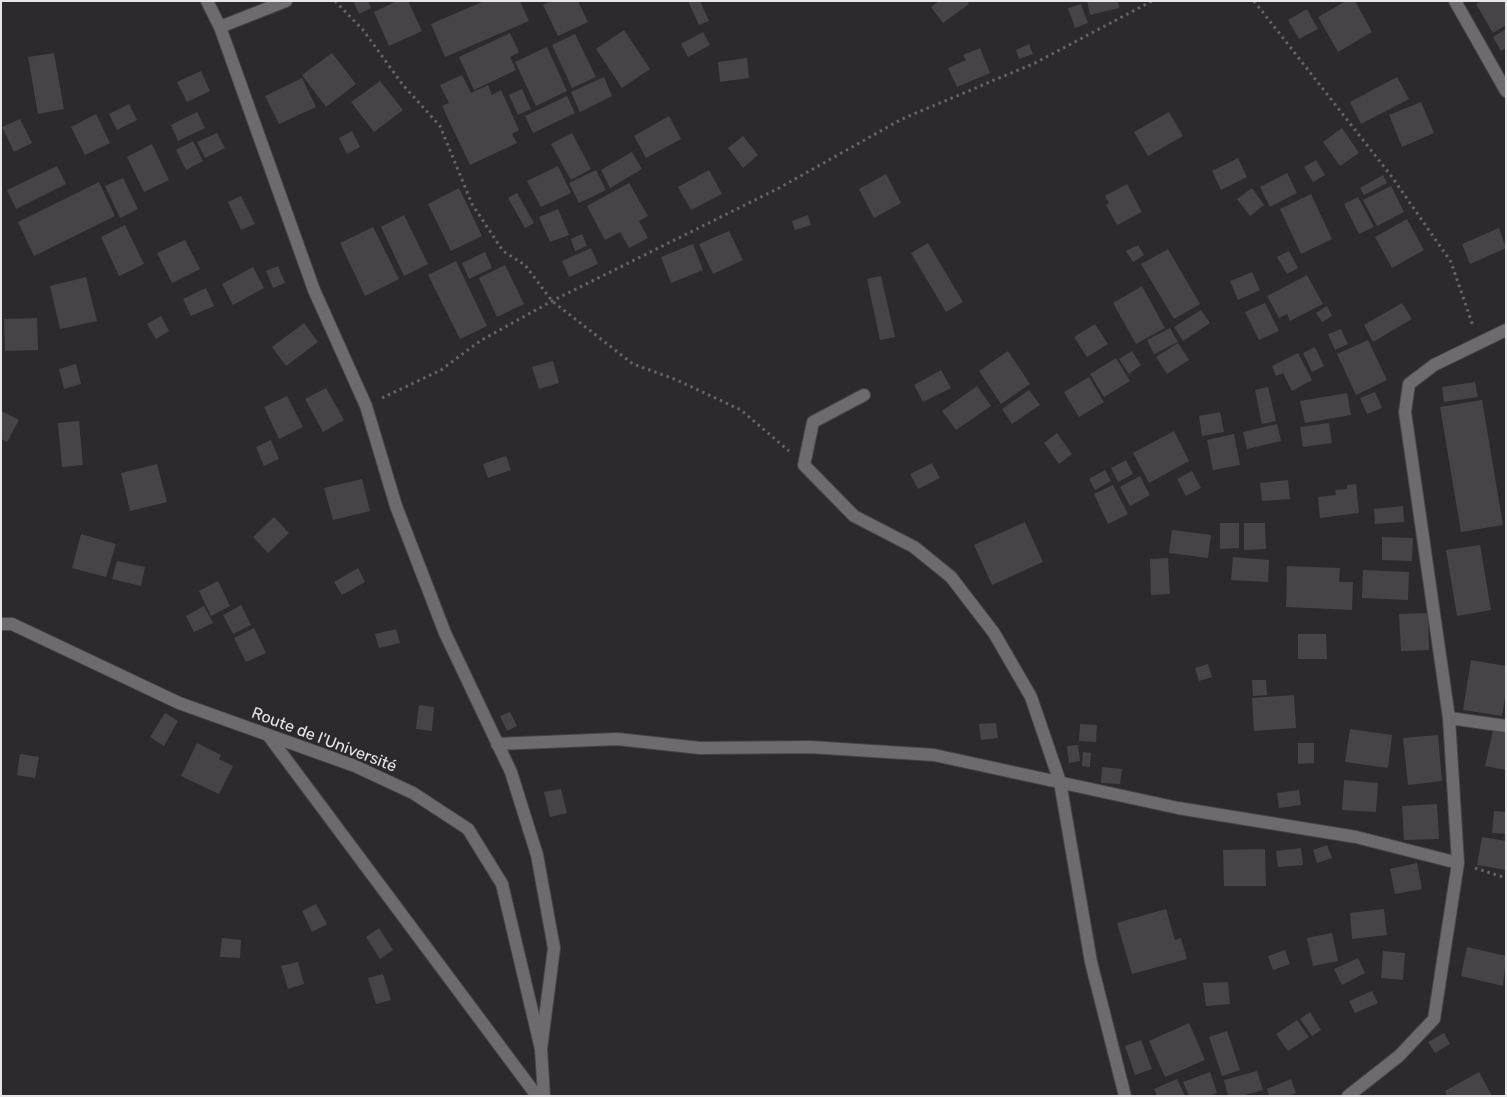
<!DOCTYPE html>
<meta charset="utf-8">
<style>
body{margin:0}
#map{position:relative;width:1507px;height:1097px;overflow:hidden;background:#2c2a2d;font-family:Rubik,sans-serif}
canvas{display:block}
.frame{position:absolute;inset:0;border:2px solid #e6e5e7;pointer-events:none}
</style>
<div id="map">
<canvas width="1507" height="1097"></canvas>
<div class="frame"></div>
</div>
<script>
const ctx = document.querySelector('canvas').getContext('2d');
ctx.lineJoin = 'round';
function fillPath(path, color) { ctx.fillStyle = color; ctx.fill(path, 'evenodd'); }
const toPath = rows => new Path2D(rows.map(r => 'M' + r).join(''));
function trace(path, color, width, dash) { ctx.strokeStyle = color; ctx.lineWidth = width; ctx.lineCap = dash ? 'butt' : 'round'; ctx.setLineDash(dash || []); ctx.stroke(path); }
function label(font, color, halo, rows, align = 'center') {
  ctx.font = font + ' Rubik,sans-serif'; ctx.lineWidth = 5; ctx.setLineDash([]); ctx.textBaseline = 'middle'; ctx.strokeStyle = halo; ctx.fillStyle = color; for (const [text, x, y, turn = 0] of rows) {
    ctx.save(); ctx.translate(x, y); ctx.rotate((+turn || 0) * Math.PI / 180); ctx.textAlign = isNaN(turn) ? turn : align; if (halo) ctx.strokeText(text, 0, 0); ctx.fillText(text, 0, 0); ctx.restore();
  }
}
fillPath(toPath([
 [353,1,368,1,371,8,359,14],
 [397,1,408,1,422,31,389,46,374,12],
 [484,1,520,1,529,21,445,57,431,24],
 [551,1,578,1,588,22,558,36,543,5],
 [688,1,700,1,709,21,699,25],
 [939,1,967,1,969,4,943,23,931,7],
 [1087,1,1118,1,1119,8,1090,15],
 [1346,1,1355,1,1372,32,1338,52,1318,17],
 [1481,1,1506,1,1506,25,1493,33,1476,4],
 [1081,4,1088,23,1075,28,1068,8],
 [1307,9,1318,29,1299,39,1288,20],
 [1506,29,1506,48,1501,51,1493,37],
 [624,30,650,69,622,88,596,49],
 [703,32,710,45,688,57,681,44],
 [510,33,519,52,510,57,516,70,474,90,459,57],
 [575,34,596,77,572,88,552,45],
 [1029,44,1033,54,1019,59,1016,50],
 [547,47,567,91,536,106,515,62],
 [980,48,990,73,957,87,948,68,966,60,963,55],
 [54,53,64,109,38,114,28,57],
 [332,53,356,84,326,107,302,75],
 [747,58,749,78,720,82,718,62],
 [201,71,210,91,187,102,177,82],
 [462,75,471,93,488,85,492,95,501,90,519,130,512,134,517,143,470,165,442,106,449,103,440,85],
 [604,77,612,96,580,112,571,92],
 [1397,77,1409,99,1361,124,1350,102],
 [302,78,316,107,279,124,265,96],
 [380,81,403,110,374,132,351,102],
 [522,89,531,109,518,115,509,95],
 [567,96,575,113,533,133,525,116],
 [1421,102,1434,133,1402,147,1389,115],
 [129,104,137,120,117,130,109,114],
 [197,112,205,128,178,141,171,125],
 [1169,112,1183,136,1148,156,1134,132],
 [96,114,110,143,85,155,71,127],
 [669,116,681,139,646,158,634,136],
 [20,119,32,143,14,152,2,127],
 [1342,128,1359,153,1340,166,1323,142],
 [352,131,360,147,347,154,339,138],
 [217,133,225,148,205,158,197,142],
 [572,133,591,169,571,180,551,144],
 [743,136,758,155,743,168,728,148],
 [193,141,203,161,186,170,176,150],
 [152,144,169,180,144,192,127,157],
 [632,152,642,169,610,188,601,170],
 [1238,158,1247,177,1221,190,1212,171],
 [1316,160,1325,175,1313,182,1304,167],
 [57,166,66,184,16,209,7,190],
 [558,166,571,193,541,207,527,181],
 [596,170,606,190,579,203,569,183],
 [709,170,722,194,691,210,678,187],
 [1287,173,1297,193,1270,207,1260,187],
 [886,174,901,203,874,218,859,189],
 [1383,175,1387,183,1364,195,1360,188],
 [123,178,138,209,120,218,105,186],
 [99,182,115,216,34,256,18,222],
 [629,183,648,216,639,221,648,238,629,248,620,232,605,240,587,206],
 [1127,184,1142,212,1117,225,1106,205,1109,203,1105,196],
 [1391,186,1404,212,1377,226,1363,200],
 [459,188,482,236,451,251,428,204],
 [1252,188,1264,205,1250,216,1237,199],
 [517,193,534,223,525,228,508,198],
 [1311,194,1332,239,1301,254,1280,209],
 [241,196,255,224,241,230,228,202],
 [1358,197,1374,227,1359,234,1344,204],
 [558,209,569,235,550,242,539,217],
 [404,215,428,264,404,276,381,227],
 [808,215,811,225,795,230,792,221],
 [1407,219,1424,250,1392,268,1375,237],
 [125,225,144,264,119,276,101,237],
 [373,227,399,279,365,296,340,243],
 [1499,228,1506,248,1470,264,1462,244],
 [729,231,743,260,713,274,699,244],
 [582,234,587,246,575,251,571,239],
 [185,240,200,269,172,283,157,253],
 [928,243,963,302,946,312,911,253],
 [693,244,703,270,671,283,661,257],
 [1138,245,1144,255,1133,262,1126,251],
 [591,248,598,264,569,277,562,261],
 [1168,249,1200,304,1174,319,1141,264],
 [1289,251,1298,268,1287,274,1277,257],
 [485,252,492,268,469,279,462,263],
 [456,261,487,326,460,339,428,275],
 [505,265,524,304,497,317,479,278],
 [278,266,285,283,273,288,266,271],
 [253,267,264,288,233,305,222,284],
 [1252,272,1260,290,1238,300,1230,281],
 [1307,275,1323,304,1290,321,1287,314,1279,318,1267,296],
 [881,276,895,337,880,340,867,279],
 [86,277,97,321,60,329,50,286],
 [1142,286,1165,328,1136,344,1113,303],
 [206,288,214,306,191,316,183,299],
 [1265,303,1279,331,1259,340,1245,312],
 [1402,303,1412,319,1373,342,1364,325],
 [1327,306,1332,316,1322,322,1316,313],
 [1201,310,1210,323,1183,341,1174,327],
 [161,316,169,331,156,339,147,324],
 [37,318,38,350,5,351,4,319],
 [304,323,318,342,286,366,272,347],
 [1095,324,1108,344,1087,357,1074,337],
 [1170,328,1178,342,1154,354,1147,340],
 [1341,329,1348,344,1335,350,1328,334],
 [1368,340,1387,380,1356,395,1337,354],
 [1178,343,1189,360,1167,374,1156,357],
 [1315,347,1324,366,1312,372,1303,353],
 [1008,351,1030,384,1001,404,979,371],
 [1132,351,1141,365,1129,374,1119,359],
 [1298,353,1312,380,1292,391,1283,373,1276,376,1272,366],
 [1116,358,1130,381,1104,397,1090,374],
 [553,361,559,383,539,389,532,367],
 [76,364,81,384,64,389,59,369],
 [941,370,951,388,923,402,914,385],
 [1089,377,1104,402,1079,417,1064,392],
 [1475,382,1478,397,1444,402,1442,387],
 [977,386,991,406,956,430,942,411],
 [1268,387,1276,421,1262,424,1255,390],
 [326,388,344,420,323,432,305,399],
 [1029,390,1040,405,1012,424,1002,409],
 [1375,392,1382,408,1367,414,1360,398],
 [1347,393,1351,415,1305,423,1300,401],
 [287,396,303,427,279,439,264,407],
 [1482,400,1503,525,1461,532,1440,407],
 [1,411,19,420,7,442,1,439],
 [1220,412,1224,432,1202,436,1199,416],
 [79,421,83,465,62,467,58,423],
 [1329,423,1332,443,1303,447,1300,427],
 [1277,424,1281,441,1247,449,1243,432],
 [1174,431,1189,461,1149,483,1133,453],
 [1057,433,1072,454,1059,464,1044,443],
 [1234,434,1240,465,1213,470,1207,440],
 [271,440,279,459,264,466,256,447],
 [506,456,511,470,488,478,483,464],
 [1126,460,1133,474,1118,482,1111,468],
 [932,463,940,478,918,489,910,474],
 [157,464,167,502,130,511,121,473],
 [1105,470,1111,481,1095,490,1089,479],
 [1192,471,1201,488,1186,496,1177,479],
 [1140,476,1150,495,1130,506,1120,487],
 [362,479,370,511,333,520,324,488],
 [1288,480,1290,499,1262,501,1260,483],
 [1356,484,1359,513,1320,518,1318,497,1336,495,1335,490,1347,489,1347,485],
 [1113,485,1128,514,1108,524,1094,494],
 [1403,506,1404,522,1375,524,1374,509],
 [274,517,289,533,268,553,253,537],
 [1025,522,1043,562,992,585,974,545],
 [1220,523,1239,523,1239,548,1220,549],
 [1244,523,1265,523,1266,549,1244,550],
 [1172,530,1211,535,1208,558,1169,553],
 [81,534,116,544,106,577,72,568],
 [1382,537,1413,538,1412,561,1382,560],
 [1480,545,1491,610,1457,616,1446,550],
 [1233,557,1269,560,1268,582,1231,580],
 [1168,558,1170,594,1151,595,1150,559],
 [117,561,145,567,141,586,112,579],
 [1287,566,1340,568,1339,582,1353,582,1352,610,1286,607],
 [358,568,365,582,342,595,334,582],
 [1363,570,1409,572,1408,600,1362,598],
 [218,581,230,606,211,616,199,591],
 [241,605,251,625,233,634,223,615],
 [204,606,213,623,194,632,186,616],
 [1428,613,1429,650,1401,651,1399,614],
 [254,628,266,653,246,662,234,638],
 [396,629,400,643,379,648,375,634],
 [1298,634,1326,634,1327,659,1298,659],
 [1471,660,1506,666,1506,691,1502,716,1463,710],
 [1208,664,1212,677,1199,681,1195,668],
 [1252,680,1266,680,1267,695,1253,696],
 [1294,695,1296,728,1254,731,1252,698],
 [419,705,434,707,432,731,416,729],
 [510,712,517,726,507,731,500,716],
 [165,713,178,721,164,746,150,737],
 [996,723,998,738,981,740,979,724],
 [1080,724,1097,725,1096,742,1079,741],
 [1350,729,1392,735,1388,768,1345,762],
 [1493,730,1506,733,1506,770,1485,766],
 [1438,735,1442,781,1408,785,1403,738],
 [197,743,221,755,219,759,233,766,219,794,181,776],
 [1298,743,1314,743,1314,763,1298,764],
 [1078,745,1080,761,1069,763,1067,746],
 [1083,752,1091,753,1090,767,1082,766],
 [20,754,39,757,35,778,17,775],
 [1102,767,1122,769,1120,784,1101,783],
 [1344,780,1378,783,1376,812,1342,810],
 [561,789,567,813,550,817,544,792],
 [1299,790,1301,805,1279,808,1277,793],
 [1437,804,1439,839,1404,840,1402,806],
 [1494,811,1506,812,1506,834,1492,833],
 [1482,837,1506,841,1506,870,1477,865],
 [1327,845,1332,858,1317,863,1313,850],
 [1301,848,1303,865,1278,867,1276,851],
 [1265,849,1266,886,1224,886,1223,850],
 [1417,863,1422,889,1395,894,1390,869],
 [316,904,327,924,312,932,302,911],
 [1166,909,1175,940,1181,938,1187,959,1132,974,1117,923],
 [1384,909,1387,935,1352,939,1350,913],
 [379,928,393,950,380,959,366,937],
 [1332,933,1338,961,1313,966,1307,938],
 [222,938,241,940,240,958,220,957],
 [1467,947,1506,956,1503,986,1461,976],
 [1285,950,1290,964,1273,970,1268,956],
 [1383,951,1405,953,1403,980,1381,978],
 [1358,958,1365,973,1342,985,1334,969],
 [298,962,304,984,288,989,281,966],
 [383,974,391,1000,376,1004,368,978],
 [1228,982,1230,1004,1206,1006,1203,983],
 [1372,991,1378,1003,1355,1013,1349,1001],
 [1310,1012,1321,1030,1312,1036,1300,1019],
 [1297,1020,1309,1037,1288,1051,1276,1034],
 [1189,1023,1205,1060,1165,1077,1149,1041],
 [1227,1031,1240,1070,1222,1076,1209,1037],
 [1444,1033,1450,1044,1435,1053,1428,1042],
 [1141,1040,1152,1069,1135,1075,1125,1046],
 [1257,1071,1263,1090,1241,1096,1228,1096,1224,1080],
 [1210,1072,1217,1093,1209,1096,1189,1096,1183,1082],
 [1479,1072,1492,1096,1447,1096,1445,1091],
 [1177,1079,1185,1096,1157,1096,1154,1089],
 [1291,1079,1296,1093,1288,1096,1269,1096,1267,1089]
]), '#464446');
const minor = toPath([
 [207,1,220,27,314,290,366,406,396,506,445,633,511,772,537,855,554,948,541,1049],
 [1455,1,1506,91],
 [220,27,286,1],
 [864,395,813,422,804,465,854,516,914,547,951,577,994,633,1031,697,1060,782,1091,962,1125,1096],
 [1,624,12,624,179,703,355,766,413,793,468,829,502,884,541,1049,544,1096],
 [1449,718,1506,726],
 [268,735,537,1096],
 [497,744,617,739,700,748,810,747,934,755,1178,808,1356,837,1458,863],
 [1348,1096,1399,1056,1434,1019,1458,863,1449,718,1405,412,1409,384,1434,365,1506,330]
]);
trace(minor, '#464547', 14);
trace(toPath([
 [335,1,363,30,403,85,440,126,472,204,503,251,525,265,552,301,633,364,677,380,741,410,789,451],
 [1254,1,1392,177,1451,262,1473,326],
 [382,398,441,370,480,341,552,301,779,188,902,119,1035,63,1152,1],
 [1475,868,1506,878]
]), '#666467', 3, [2.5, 4]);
trace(minor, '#6d6b6e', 12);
label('16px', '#e6e5e7', '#2c2a2d', [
 ["Route de l'Université",324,740,21]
]);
</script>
